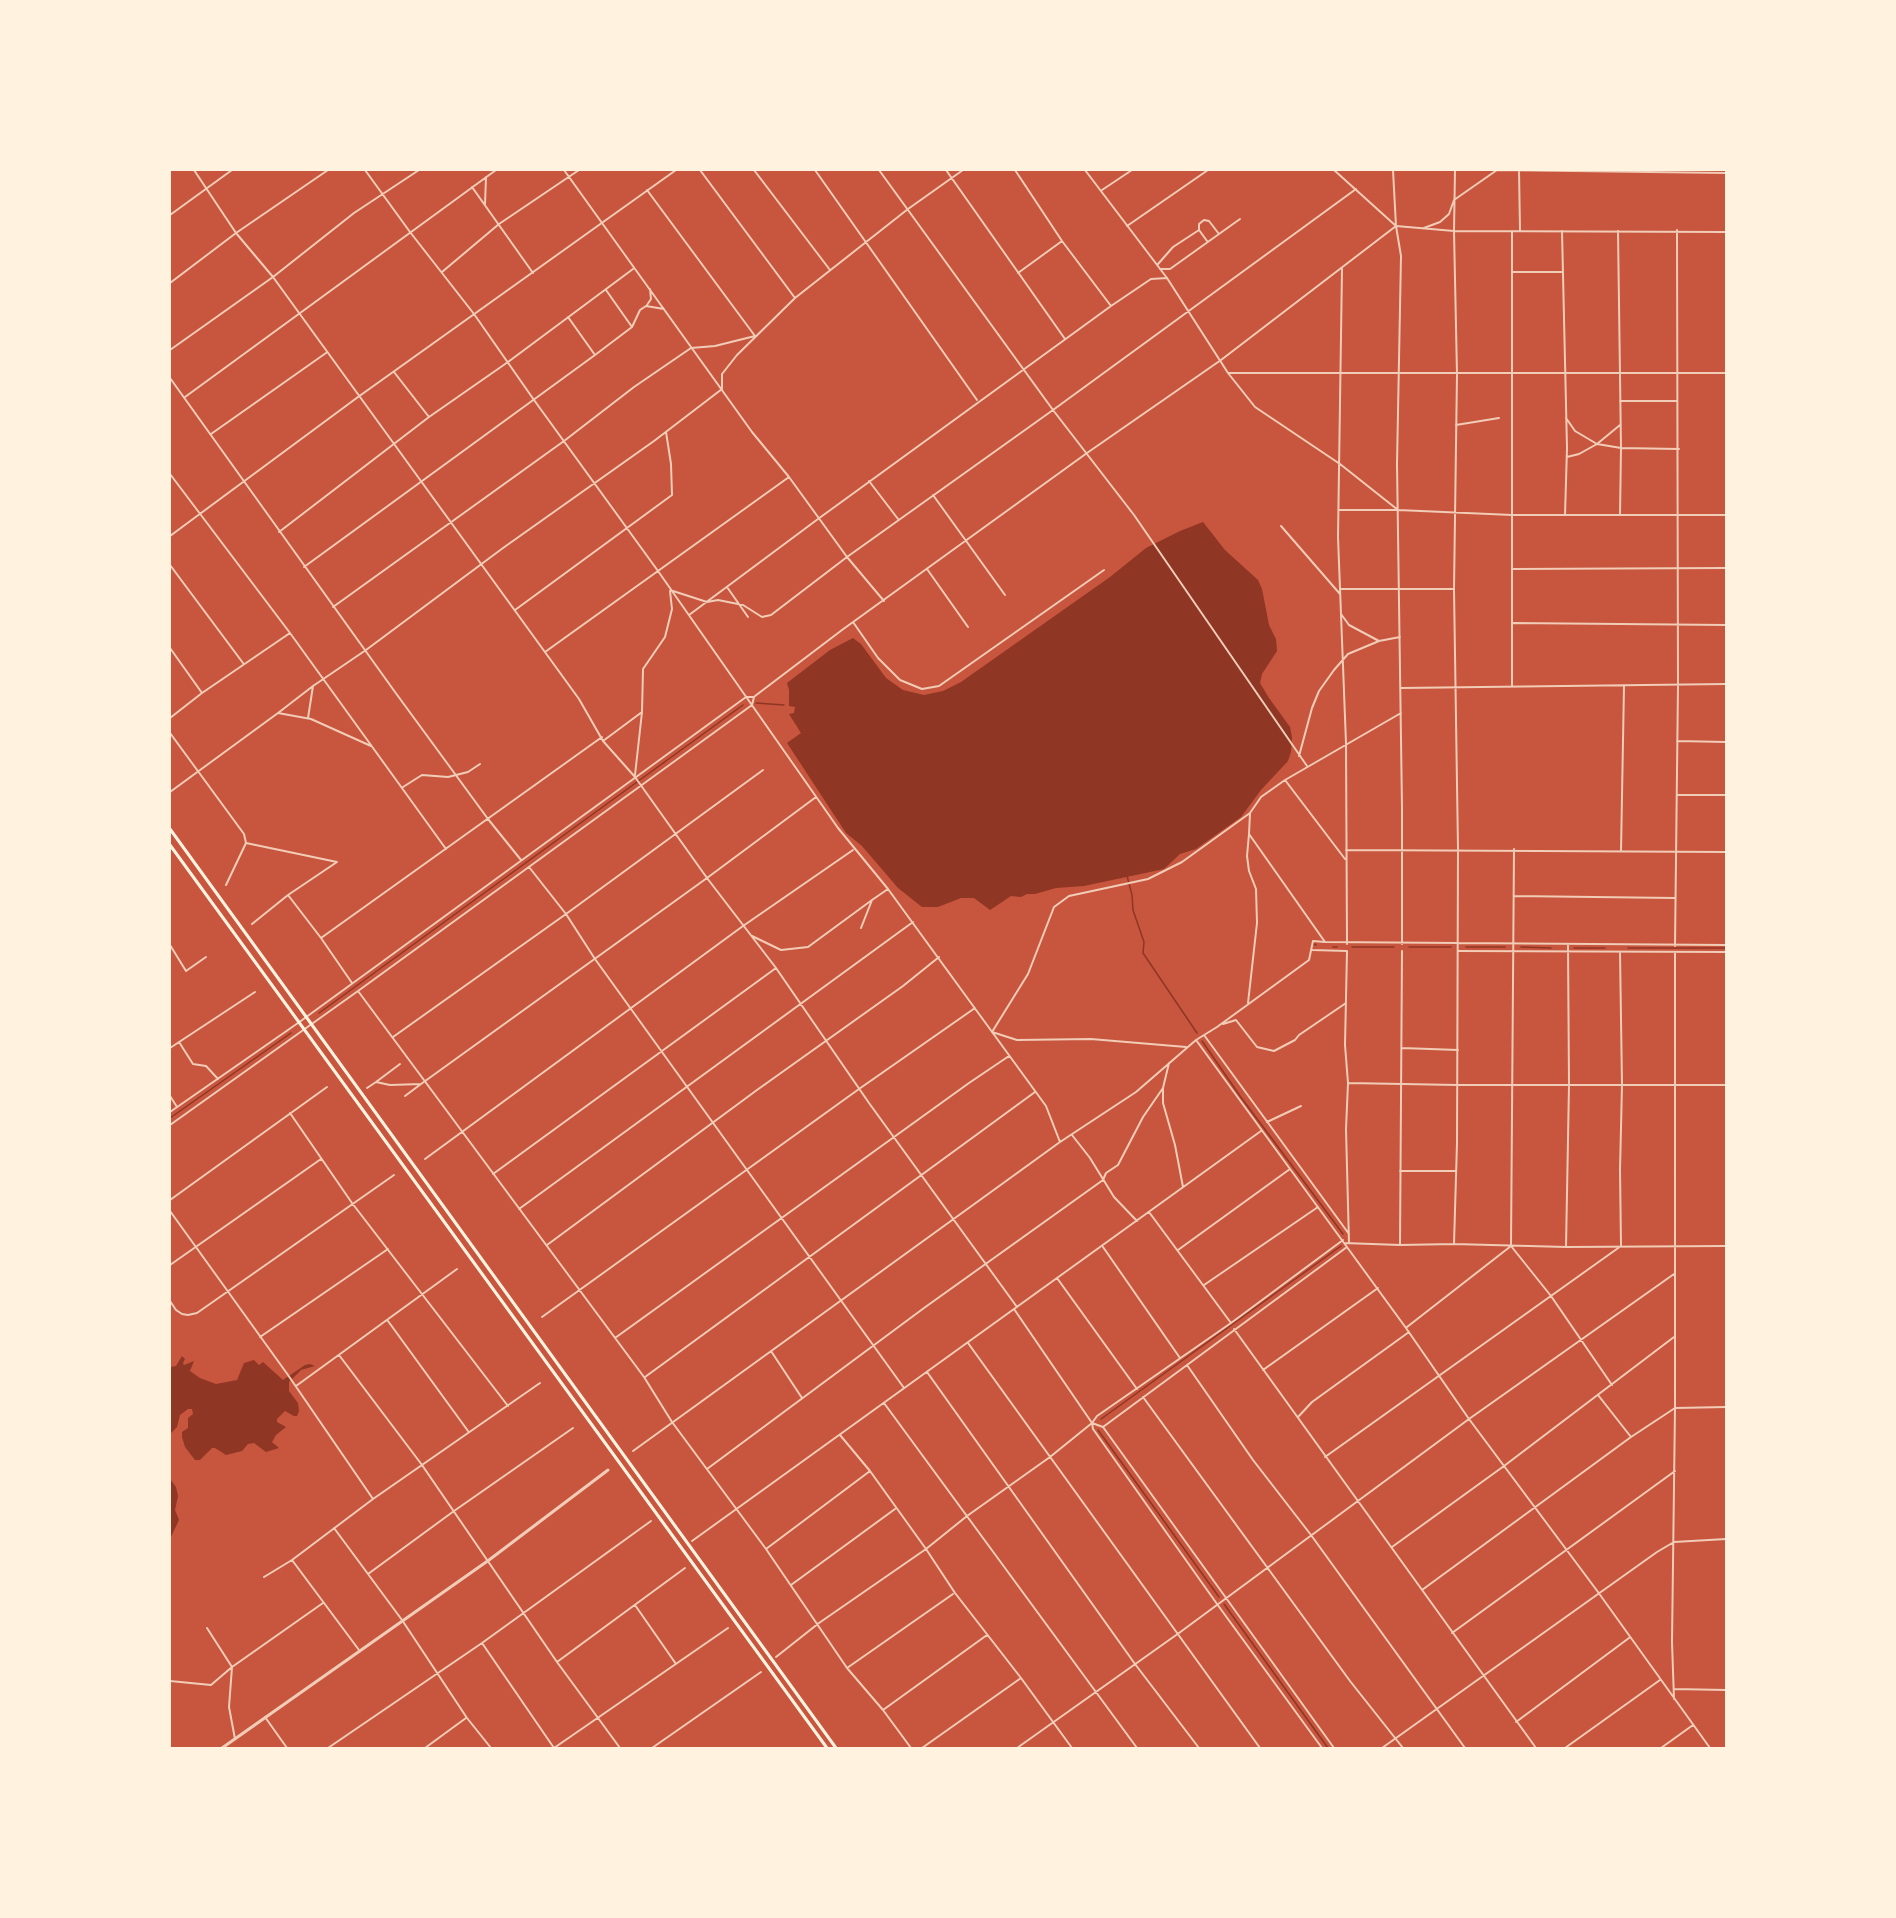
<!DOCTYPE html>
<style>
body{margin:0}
#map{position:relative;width:1896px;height:1918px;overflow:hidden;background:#c8553d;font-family:Montserrat,sans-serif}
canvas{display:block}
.frame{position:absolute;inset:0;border:171px solid #fff3e0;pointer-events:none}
</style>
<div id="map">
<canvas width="1896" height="1918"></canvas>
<div class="frame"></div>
</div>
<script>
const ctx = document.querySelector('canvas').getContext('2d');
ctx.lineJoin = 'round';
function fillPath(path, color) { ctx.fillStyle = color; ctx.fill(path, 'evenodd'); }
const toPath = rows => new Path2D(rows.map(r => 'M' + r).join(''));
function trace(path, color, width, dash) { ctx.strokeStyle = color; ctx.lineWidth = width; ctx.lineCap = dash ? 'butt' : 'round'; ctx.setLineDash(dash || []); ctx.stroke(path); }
fillPath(toPath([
 [1203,522,1225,550,1258,580,1262,589,1269,625,1276,639,1277,651,1262,674,1260,683,1269,698,1290,727,1292,737,1291,752,1288,761,1261,790,1241,817,1196,849,1180,854,1164,869,1084,886,1056,888,1035,894,1027,894,1021,897,1011,896,990,910,974,898,961,898,938,907,922,907,898,888,862,846,846,833,787,743,801,733,789,714,794,713,795,707,789,706,789,690,787,683,830,650,853,638,861,644,886,678,903,690,924,695,943,691,961,682,1110,577,1146,548,1180,531],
 [182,1356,185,1359,183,1363,184,1365,194,1361,190,1371,200,1378,216,1384,237,1380,244,1363,254,1360,259,1365,263,1362,283,1380,305,1365,310,1364,315,1366,301,1370,289,1382,289,1391,298,1403,299,1411,297,1416,294,1416,285,1411,277,1419,277,1422,286,1427,276,1435,272,1442,279,1448,266,1452,254,1443,248,1444,242,1451,226,1455,215,1448,212,1448,200,1460,195,1460,185,1447,182,1437,182,1432,188,1428,188,1418,193,1414,192,1409,188,1409,180,1415,177,1427,170,1434,170,1367,176,1366],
 [170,1479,176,1487,178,1496,175,1510,179,1520,170,1539]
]), '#8f3625');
trace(toPath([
 [756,703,784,705],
 [1127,876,1132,895,1133,910,1144,942,1143,953,1197,1033],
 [1314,944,1316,945],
 [1333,947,1337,947],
 [1352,947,1394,947],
 [1409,947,1451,947],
 [1466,947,1505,947],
 [1521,947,1551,948],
 [1574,948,1605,948],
 [1628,948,1726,948],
 [319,1013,743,705],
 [1202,1041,1240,1096,1343,1234],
 [170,1118,291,1033],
 [1101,1419,1341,1246],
 [1098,1430,1219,1597],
 [1224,1604,1328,1748]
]), '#8f3625', 1.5);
trace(toPath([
 [194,170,236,233,273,277,579,699,603,741,635,777,707,878,776,968,869,1103,1017,1307],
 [365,170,410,232,474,314,534,400,658,571,838,828,888,889,1046,1106,1060,1142],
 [564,170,752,432,789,477,847,557,884,601],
 [700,170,795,298],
 [754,170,830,270],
 [815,170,977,400],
 [879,170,1053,410,1134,515,1307,766],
 [946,170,1065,339],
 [1015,170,1062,241,1111,306],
 [1085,170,1167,278,1228,373,1255,407,1340,464,1398,510],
 [1334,170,1396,226,1454,231,1726,232],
 [1393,170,1396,226,1401,256,1397,464,1402,808,1402,944],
 [1496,170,1726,173],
 [1519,170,1520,230],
 [472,187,533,273],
 [1102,190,1132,170],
 [485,204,486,177],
 [170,215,232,170],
 [1127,226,1208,170],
 [1424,228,1440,222,1449,214,1454,200,1497,170],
 [1562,231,1567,448,1565,515],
 [1618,231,1621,448,1620,515],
 [1207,241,1199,230,1199,224,1204,220,1209,221,1219,234],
 [1158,264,1173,247,1199,230],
 [1160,269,1170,269,1240,219],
 [1342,269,1338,537,1346,743,1347,944],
 [442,272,499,224,579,170],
 [1512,272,1562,272],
 [1018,273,1062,241],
 [170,283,236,233,328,170],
 [606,290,632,327],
 [647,305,651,299,650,289],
 [568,317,595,355],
 [170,350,273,277,354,213,419,170],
 [394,372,429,417],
 [1228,373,1726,373],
 [170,378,395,692,488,819,521,860],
 [185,397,496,170],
 [1620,401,1677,401],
 [1566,418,1575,431,1597,444,1621,448,1679,449],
 [1456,425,1499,418],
 [211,434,326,353],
 [1567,457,1579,454,1597,444,1620,425],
 [170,474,290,633,446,849],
 [869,481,898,519],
 [933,495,1005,595],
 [1340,510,1398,510,1512,515,1726,515],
 [1281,526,1340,594],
 [279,532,429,417,508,362,633,269],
 [170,536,358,397,676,170],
 [170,565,243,663],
 [304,567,595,355,632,327,640,310,646,306,664,309],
 [927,569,968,627],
 [1512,569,1726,568],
 [727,587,748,617],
 [1340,589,1454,589],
 [673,591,707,602,718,600,743,605,762,617,771,615,847,557,1053,410,1356,189],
 [333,607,564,441,634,387,691,348,715,346,755,336,647,190],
 [515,610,672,495,671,464,666,432],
 [1341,614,1349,625,1379,641],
 [689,615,818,519,1111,306,1151,279,1167,278],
 [853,622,878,658,900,680,922,689,939,686,1104,570],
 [1513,623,1726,625],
 [170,648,202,693,290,633],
 [545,652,789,477],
 [1512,686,1512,231],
 [1401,688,1726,684],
 [755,696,842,630,1087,453,1221,360,1396,226],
 [278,713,311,719,371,746],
 [170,718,202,693],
 [308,718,313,686],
 [170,733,244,834,246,843,226,885],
 [603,741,642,712],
 [1677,741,1726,742],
 [1299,756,1312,708,1319,691,1334,670,1348,654,1379,641,1400,637],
 [635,775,642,712,643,669,665,637,672,609,670,591],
 [1285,780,1345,859],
 [403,787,422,775,448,777,468,772,480,764],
 [170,792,278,713,313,686,366,650,503,548,654,441,722,389,722,374,737,355,795,298,908,209,963,170],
 [1677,795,1726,795],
 [246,843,337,862],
 [1514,849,1511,1246,1551,1296,1612,1385],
 [1346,850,1726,852],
 [1621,851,1624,686],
 [529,867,566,914,595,959,904,1388],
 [288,895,321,938,352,983],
 [1514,896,1675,898],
 [252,924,288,895,337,862],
 [861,928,872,900,888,889],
 [752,936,781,950,808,947,872,900],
 [321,938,602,737],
 [1325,942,1726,945],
 [170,945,186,971,206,957],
 [1675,946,1678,685,1677,230],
 [1312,950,1347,951,1345,1045,1348,1083,1346,1129,1349,1243],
 [1459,951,1726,952],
 [358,991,644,1377,672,1422,766,1549,847,1668,883,1710,911,1748],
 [1248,1003,1257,923,1256,889,1249,871,1247,856,1249,834],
 [1223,1024,1236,1020,1257,1047,1274,1051,1295,1040,1299,1035,1346,1003],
 [1204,1035,1349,1234],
 [393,1037,566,914,763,770],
 [1196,1040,1406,1328,1469,1419,1598,1592,1710,1748],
 [179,1042,193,1064,206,1066,218,1079],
 [1186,1047,1091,1039,1017,1040,992,1032,1028,974,1054,907,1069,896,1148,879,1182,862,1250,813],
 [170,1048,255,992],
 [1402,1048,1458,1050],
 [376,1082,400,1064],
 [1348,1083,1457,1085,1726,1085],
 [367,1088,376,1082,390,1085,421,1084,707,878,816,797],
 [1163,1088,1163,1103,1175,1145,1183,1187],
 [170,1096,177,1107],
 [405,1096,421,1084],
 [170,1112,298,1023,746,697,754,697,752,705,358,991,170,1125],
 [290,1113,352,1203,508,1406],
 [1267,1122,1301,1106],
 [1072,1135,1090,1158,1114,1197,1137,1221],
 [425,1159,743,926,853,850],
 [1400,1171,1456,1171],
 [493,1174,776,968],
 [170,1200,327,1087],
 [519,1209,913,922],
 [170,1211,288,1375,373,1499],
 [1149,1212,1231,1323],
 [1344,1243,1400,1245,1454,1244,1566,1247,1726,1246],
 [1454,1244,1457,1143,1458,849,1454,589,1457,374,1454,231,1455,170],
 [547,1245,757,1090,903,986,939,957],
 [1400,1245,1402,951],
 [1103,1247,1180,1358],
 [1566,1247,1569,1085,1568,945],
 [1178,1250,1290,1169],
 [170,1265,321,1159],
 [1057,1278,1137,1389],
 [1204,1285,1318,1207],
 [170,1301,176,1310,182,1314,188,1315,197,1313,394,1175],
 [1014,1309,1092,1423,1093,1429,1217,1604,1322,1748],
 [542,1317,859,1089,975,1008],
 [388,1321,468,1431],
 [1407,1327,1511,1246],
 [1234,1329,1536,1748],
 [260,1337,388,1249],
 [615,1338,969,1083,1009,1056],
 [968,1343,1260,1748],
 [771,1351,802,1398],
 [339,1355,422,1465,557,1662,620,1748],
 [1187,1365,1253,1460,1311,1535,1465,1748],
 [1263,1370,1378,1288],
 [927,1372,1135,1664,1199,1748],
 [645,1377,1035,1092],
 [296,1386,457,1269],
 [1598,1395,1631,1437],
 [1143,1397,1350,1681,1403,1748],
 [884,1403,1137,1748],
 [1298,1417,1312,1402,1409,1332],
 [1092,1423,1097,1416,1231,1323,1343,1240],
 [1103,1427,1334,1748],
 [840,1435,870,1471,926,1549,955,1593,1021,1678,1072,1748],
 [633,1451,1060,1142,1136,1092,1196,1040,1217,1027,1309,960,1313,941,1325,942,1249,834,1250,813,1261,797,1285,780,1401,713],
 [1325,1457,1621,1246,1620,1170,1622,1085,1620,952],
 [707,1469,924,1308,1103,1180,1106,1173,1118,1165,1143,1117,1163,1088,1169,1063],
 [334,1528,402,1620,467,1718,491,1748],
 [692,1541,1261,1131],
 [1392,1547,1504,1466,1674,1337],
 [766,1549,870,1471],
 [368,1574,454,1511,573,1428],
 [264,1577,292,1560],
 [791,1585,895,1509],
 [1422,1590,1631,1437,1675,1408,1726,1407],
 [635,1605,676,1664],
 [1452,1633,1675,1471],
 [482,1643,554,1748],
 [359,1650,292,1560,373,1499,540,1383],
 [776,1657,819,1623,926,1549,967,1516,1050,1457,1092,1423,1103,1427,1347,1247],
 [557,1662,685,1568],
 [847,1668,953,1594],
 [170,1681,211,1685,232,1667,207,1628],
 [1674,1689,1726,1690],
 [1674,1699,1672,1642,1675,1408,1675,952],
 [883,1710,987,1635],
 [265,1717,287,1748],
 [1516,1722,1629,1638],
 [235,1739,229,1707,232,1667,323,1603],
 [328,1748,482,1643,651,1521],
 [425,1748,466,1718],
 [554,1748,728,1628],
 [652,1748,761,1672],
 [922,1748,1021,1678],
 [1017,1748,1179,1633,1469,1419,1674,1274],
 [1382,1748,1657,1552,1674,1542,1726,1539],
 [1565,1748,1660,1680],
 [1661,1748,1693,1725]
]), '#f1ccb7', 2);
trace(toPath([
 [222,1748,489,1560,608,1470]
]), '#f1ccb7', 3);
trace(toPath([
 [170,829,836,1748],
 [170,845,827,1748]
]), '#fff3e0', 3);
</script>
